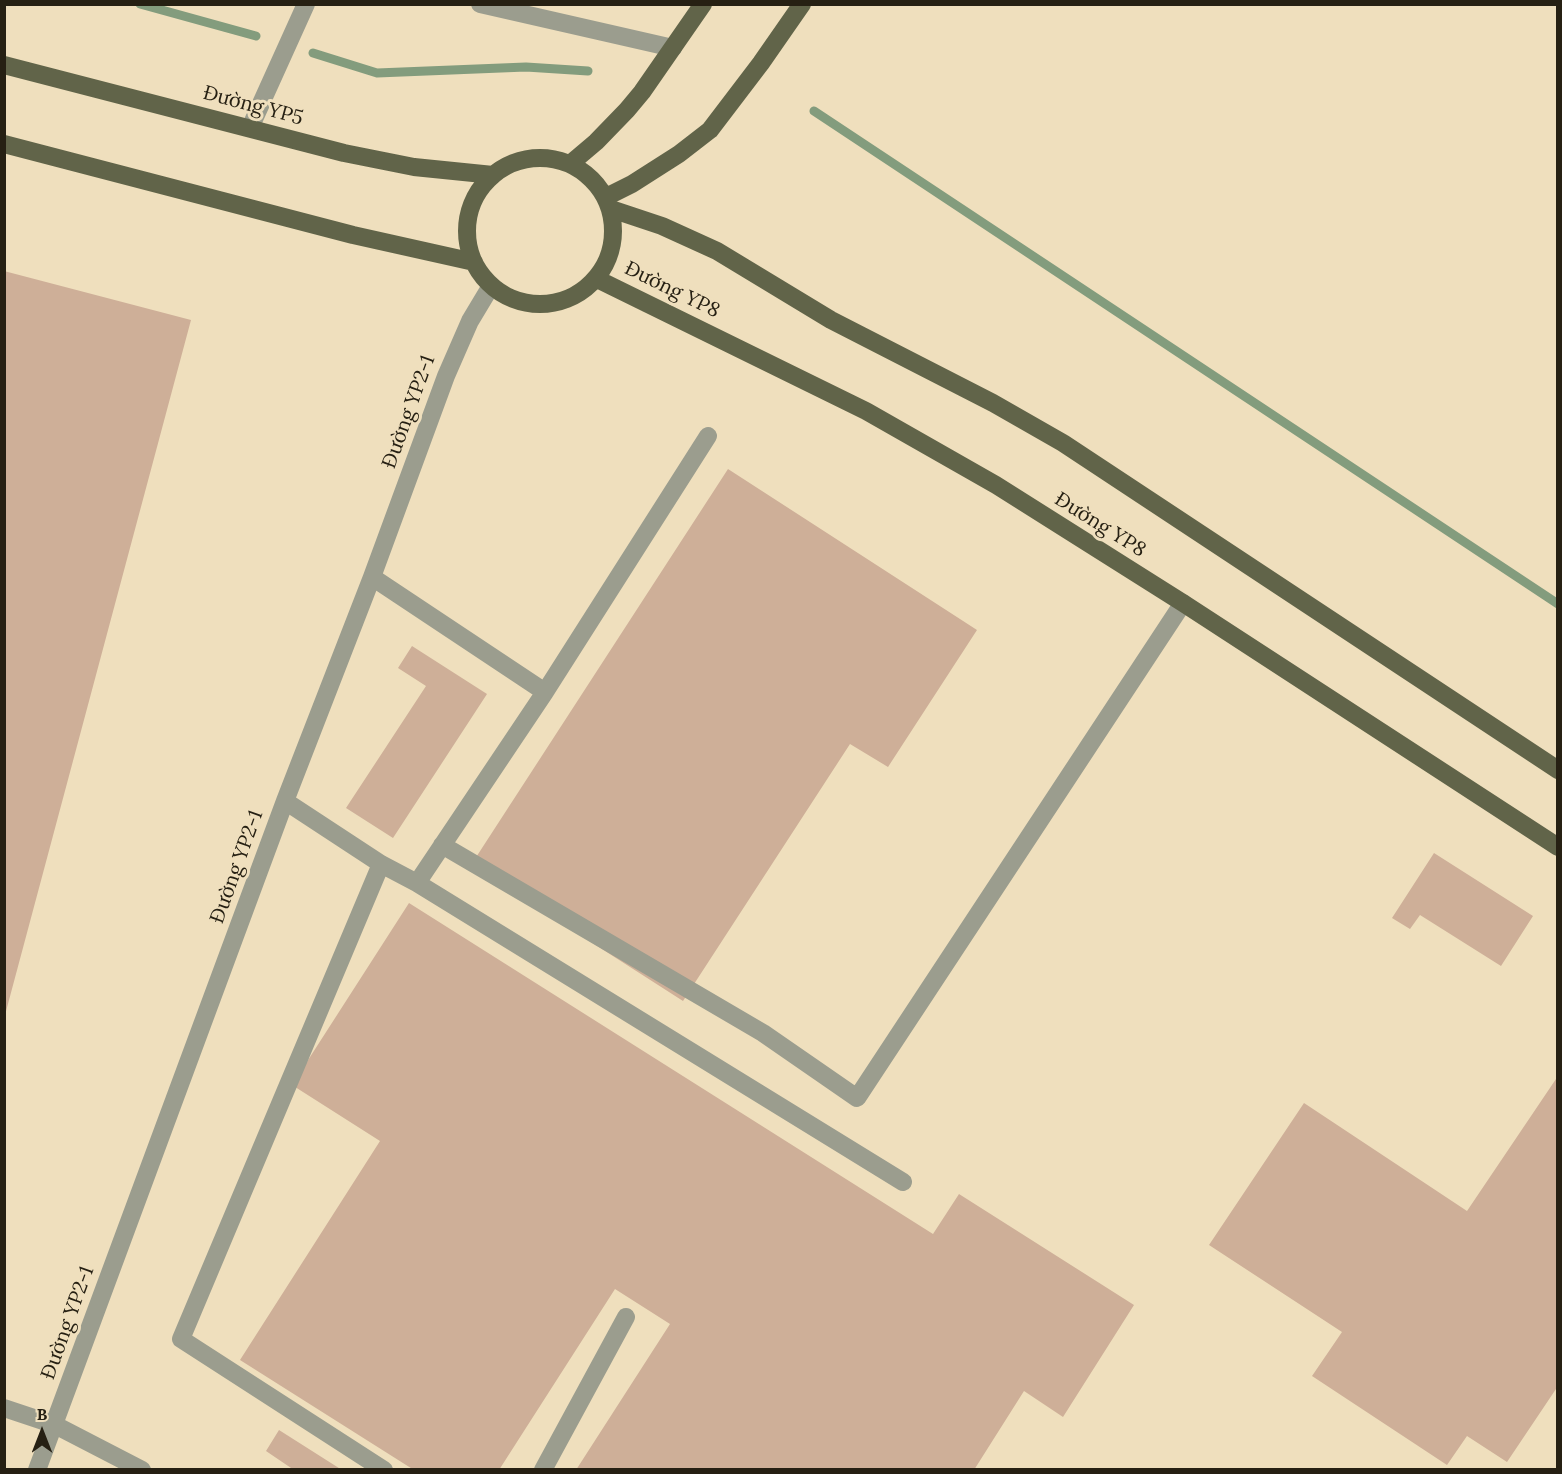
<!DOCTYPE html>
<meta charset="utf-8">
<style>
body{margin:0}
#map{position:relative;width:1562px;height:1474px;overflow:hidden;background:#efdfbd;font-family:Lora,serif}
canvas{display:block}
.frame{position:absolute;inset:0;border:6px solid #262013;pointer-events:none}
.north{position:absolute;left:12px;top:1402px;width:60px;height:60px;-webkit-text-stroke:4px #efdfbd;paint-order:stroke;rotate:0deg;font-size:16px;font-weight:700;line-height:24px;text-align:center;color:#262013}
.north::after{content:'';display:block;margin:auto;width:21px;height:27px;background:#262013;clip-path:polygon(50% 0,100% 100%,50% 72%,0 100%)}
</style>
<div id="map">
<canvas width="1562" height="1474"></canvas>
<div class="frame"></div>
<div class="north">B</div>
</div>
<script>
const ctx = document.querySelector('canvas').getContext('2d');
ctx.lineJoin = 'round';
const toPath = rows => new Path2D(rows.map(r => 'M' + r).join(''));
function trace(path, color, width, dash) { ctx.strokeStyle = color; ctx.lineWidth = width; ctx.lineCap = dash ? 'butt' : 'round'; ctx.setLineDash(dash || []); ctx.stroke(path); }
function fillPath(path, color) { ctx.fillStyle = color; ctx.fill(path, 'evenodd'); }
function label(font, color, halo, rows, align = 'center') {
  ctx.font = font + ' Lora,serif'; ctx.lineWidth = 6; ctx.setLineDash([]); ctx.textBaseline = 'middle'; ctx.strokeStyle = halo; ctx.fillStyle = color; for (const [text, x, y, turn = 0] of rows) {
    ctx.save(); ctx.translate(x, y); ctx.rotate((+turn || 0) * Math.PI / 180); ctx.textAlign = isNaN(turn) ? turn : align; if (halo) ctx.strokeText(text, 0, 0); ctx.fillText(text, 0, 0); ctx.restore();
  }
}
trace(toPath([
 [140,4,256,36],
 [313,53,377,73,526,67,588,71],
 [814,111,1558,604]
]), '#839c7d', 9);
fillPath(toPath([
 [4,271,191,320,5,1015,4,1015],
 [728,469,977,630,888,767,850,744,683,1001,471,865],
 [412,646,487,694,393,838,346,808,426,686,398,668],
 [1434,853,1533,916,1501,966,1420,915,1410,929,1392,918],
 [409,903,933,1234,959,1194,1134,1305,1063,1417,1024,1391,974,1470,576,1470,670,1324,615,1289,499,1470,414,1470,240,1360,380,1141,292,1085],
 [1558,1076,1558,1386,1507,1462,1467,1436,1447,1465,1312,1376,1342,1332,1209,1245,1304,1103,1467,1211],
 [279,1430,342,1470,294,1470,266,1451]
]), '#ceaf98');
trace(toPath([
 [480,4,673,48],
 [250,128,306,4],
 [372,577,545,692],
 [285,801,381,864,417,883,903,1182],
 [442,845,763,1033,857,1098,1183,603],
 [381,864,181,1339,384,1470],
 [417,883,545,692,708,436],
 [4,1408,55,1425,142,1470],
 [37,1470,285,801,372,577,446,376,470,321,491,286],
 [543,1470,626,1317]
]), '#9b9d8e', 18);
trace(toPath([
 [4,65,344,153,414,167,493,175],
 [4,144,353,235,474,262],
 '467 231a73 73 0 1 1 146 0a73 73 0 1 1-146 0Z',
 [570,164,596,142,627,110,642,92,703,4],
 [606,197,632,184,679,154,710,130,761,63,802,4],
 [611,209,662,226,717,251,831,320,993,403,1063,443,1558,770],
 [597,279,866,411,996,485,1183,603,1558,847]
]), '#616449', 18);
label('20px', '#262013', '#efdfbd', [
 ["Đường YP5",253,106,15],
 ["Đường YP8",672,290,26],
 ["Đường YP2-1",409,412,-70],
 ["Đường YP8",1100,525,32],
 ["Đường YP2-1",237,867,-70],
 ["Đường YP2-1",68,1323,-70]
]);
</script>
